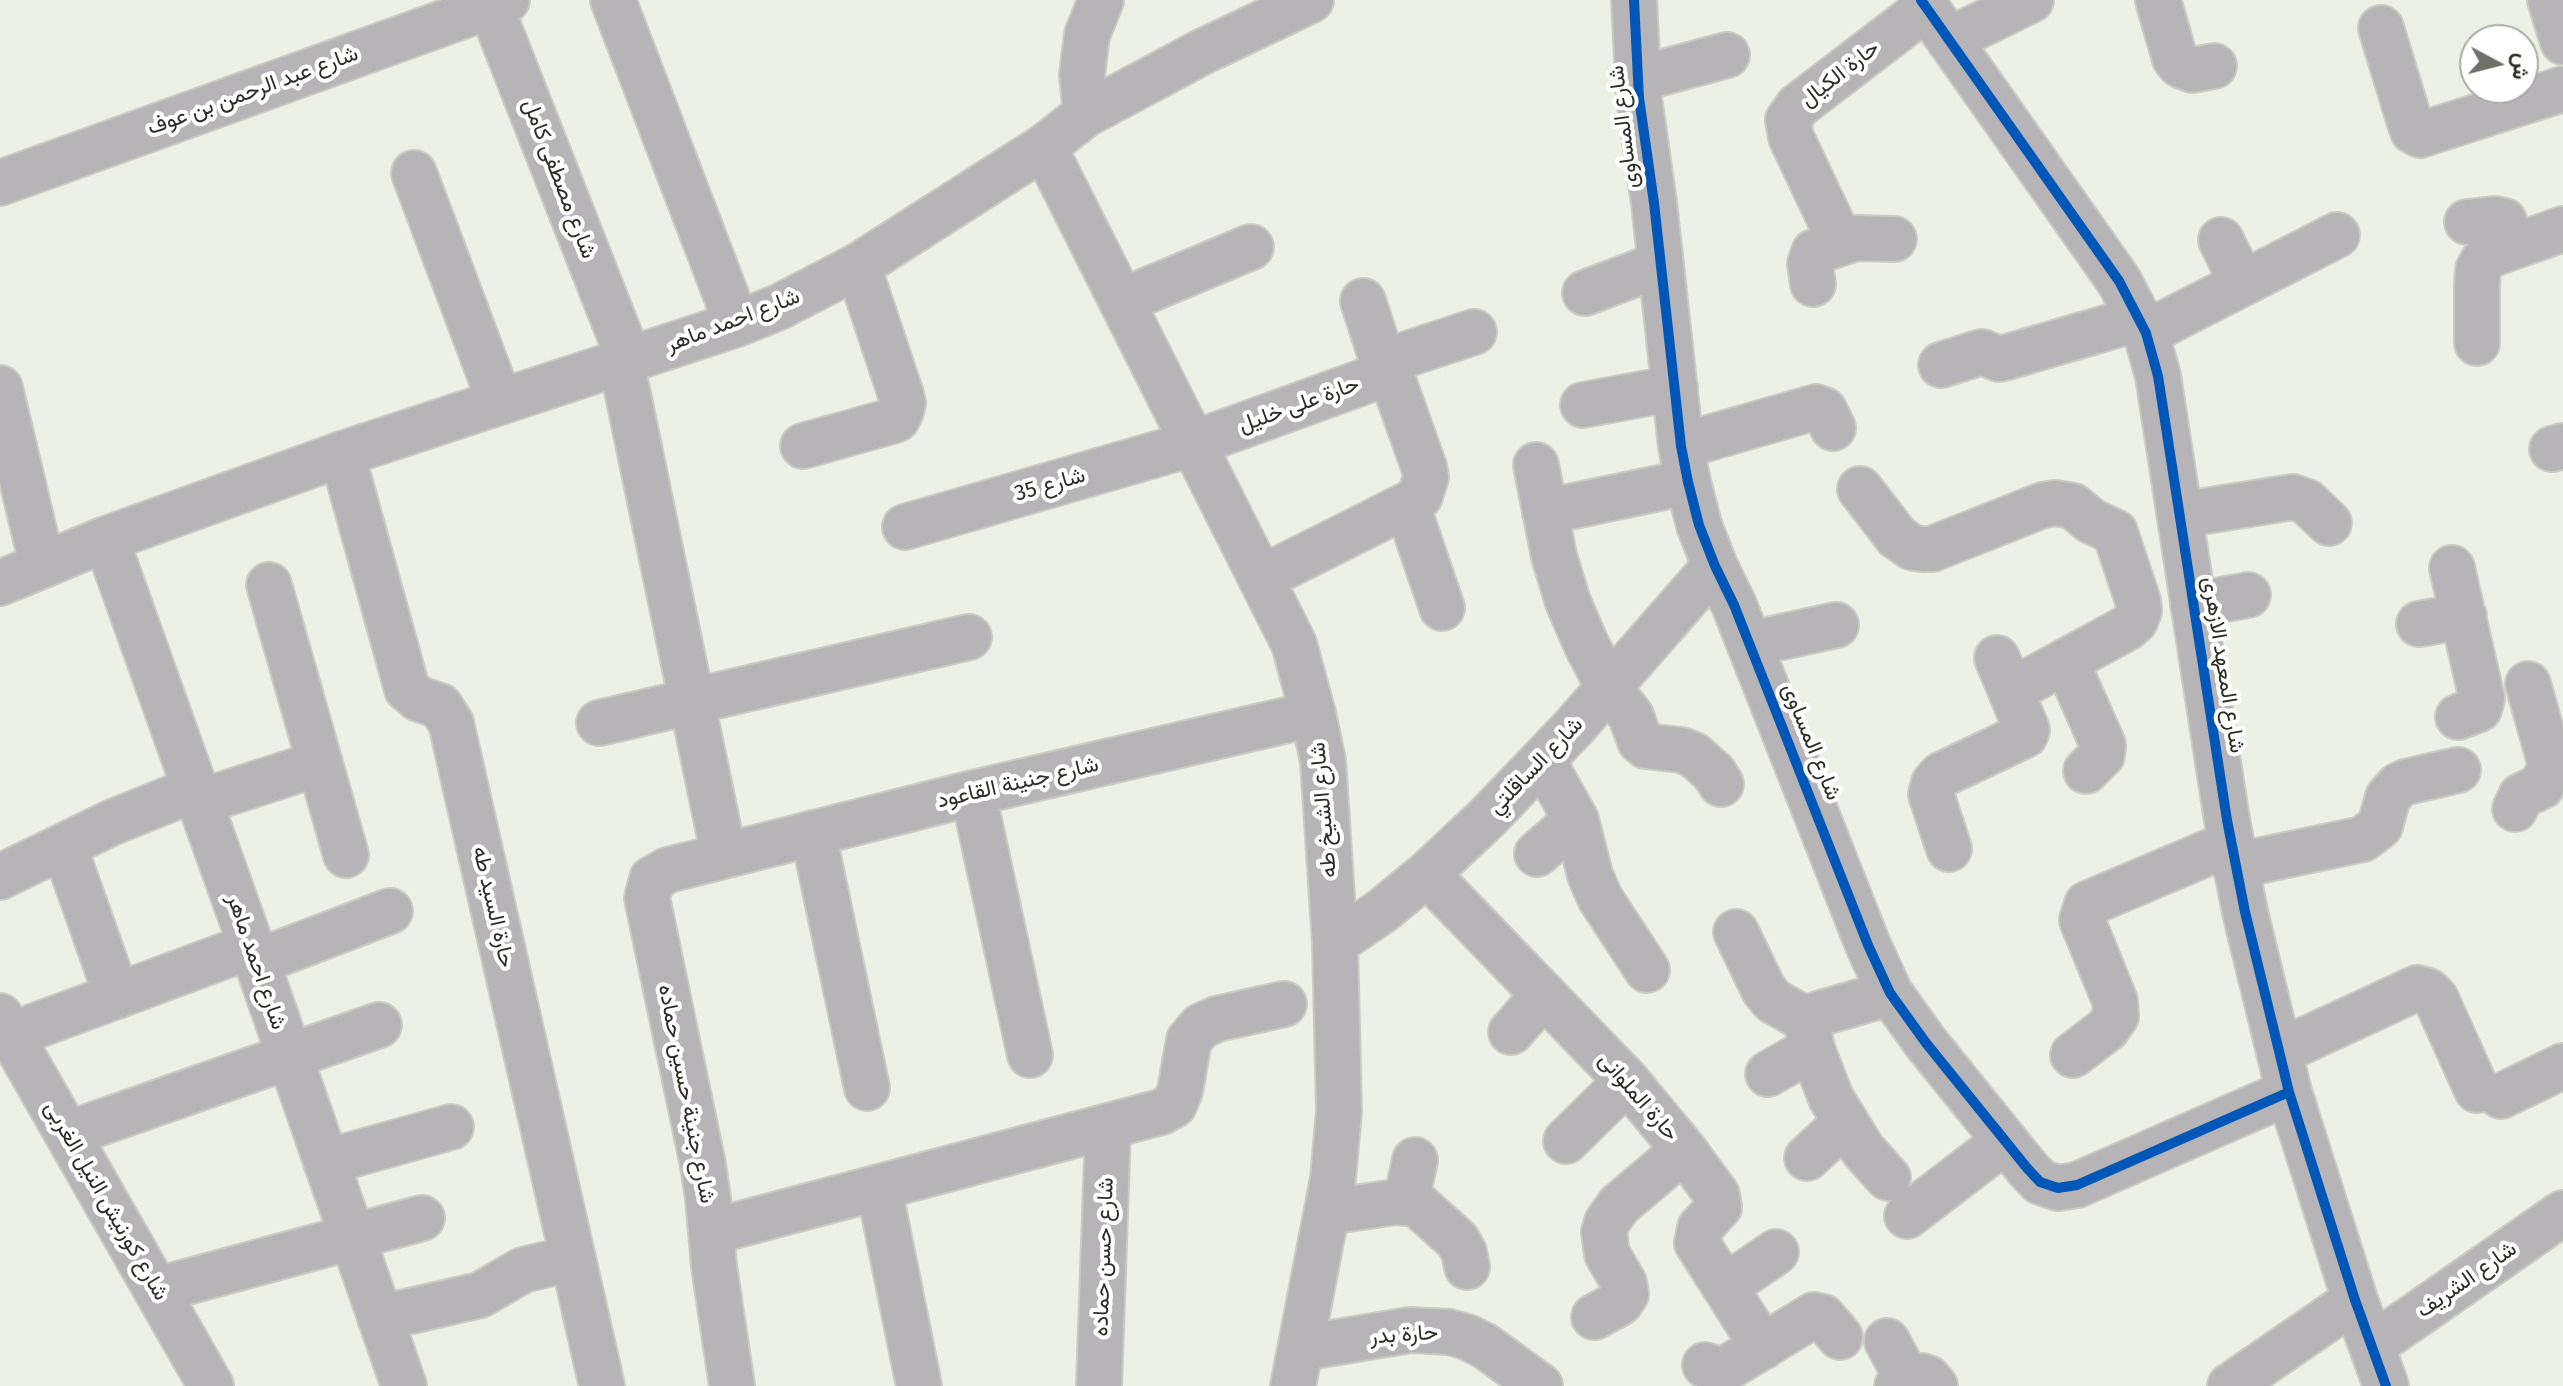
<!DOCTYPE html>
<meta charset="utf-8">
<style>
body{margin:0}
#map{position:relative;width:2563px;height:1386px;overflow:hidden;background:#edf0e5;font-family:"Fira Sans",Vazirmatn,sans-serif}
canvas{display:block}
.north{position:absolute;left:2459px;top:24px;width:80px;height:80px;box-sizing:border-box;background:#fff;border:2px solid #aaaba8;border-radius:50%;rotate:97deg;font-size:22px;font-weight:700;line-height:32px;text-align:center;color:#2b2d26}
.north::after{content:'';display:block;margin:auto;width:28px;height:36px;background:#6f7169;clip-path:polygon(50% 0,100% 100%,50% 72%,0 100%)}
</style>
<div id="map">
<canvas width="2563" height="1386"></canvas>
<div class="north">ش</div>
</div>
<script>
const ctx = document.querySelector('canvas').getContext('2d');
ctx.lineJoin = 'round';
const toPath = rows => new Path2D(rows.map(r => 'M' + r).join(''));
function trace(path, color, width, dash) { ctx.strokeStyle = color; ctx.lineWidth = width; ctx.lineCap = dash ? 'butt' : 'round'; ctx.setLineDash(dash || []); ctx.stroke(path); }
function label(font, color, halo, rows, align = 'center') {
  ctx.font = font + ' "Fira Sans",Vazirmatn,sans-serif'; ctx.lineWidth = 8; ctx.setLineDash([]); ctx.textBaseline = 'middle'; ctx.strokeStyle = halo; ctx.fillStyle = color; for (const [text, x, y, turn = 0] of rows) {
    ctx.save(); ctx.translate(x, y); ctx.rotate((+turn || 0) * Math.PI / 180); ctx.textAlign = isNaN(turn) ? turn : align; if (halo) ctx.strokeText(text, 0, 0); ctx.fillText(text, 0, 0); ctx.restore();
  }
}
const minor = toPath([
 [488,0,629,359],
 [613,0,737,324],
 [1634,0,1639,98,1654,203,1681,446,1688,482,1699,525,1715,566,1734,605,1868,945,1890,993,1926,1043,2027,1168,2040,1182,2058,1188,2077,1185,2289,1092],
 [1921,0,2119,281,2146,333,2158,376,2227,820,2245,912,2289,1092,2355,1300,2386,1386],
 [2158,0,2175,59,2180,65,2193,70,2214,66],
 [2550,0,2563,42],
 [2381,28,2410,123,2413,131,2420,135,2563,89],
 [1949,40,2031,0],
 [1638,79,1727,55],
 [1086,114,1082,75,1087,35,1101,0],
 [1044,147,1294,644,1313,714,1323,761,1335,943,1339,1111,1333,1179,1293,1386],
 [414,173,500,402],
 [0,183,507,0],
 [2467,222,2495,219,2504,221,2513,246],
 [2221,240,2242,283],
 [1841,243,1791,137,1788,120,1798,106,1926,8],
 [1813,284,1810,264,1814,252,1856,238,1894,239],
 [1585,293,1661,264],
 [1122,301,1251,247],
 [1363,301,1388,378],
 [2146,333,2337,235],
 [2477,343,2477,284,2478,270,2483,261,2490,255,2563,229],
 [621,361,724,856],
 [1383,362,1474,332],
 [1941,365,1982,352,1999,359,2004,358,2140,318],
 [0,388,42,564],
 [1583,405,1675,388],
 [803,446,892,421,897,419,901,411,903,403,901,395,858,266],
 [1681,446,1816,407,1824,410,1833,428],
 [2552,449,2563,446],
 [342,454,407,689,419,699,440,706,451,723,602,1386],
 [1536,465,1554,556,1568,602,1587,646,1609,688,1631,716,1640,741,1646,746,1681,750,1694,755,1714,773,1721,784],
 [1860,489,1897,537,1913,548,1922,549,1932,549,2043,505,2055,503,2073,506,2091,521,2115,532,2138,601,2139,611,2135,621,2127,628,2011,691],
 [1407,505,1442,608],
 [1545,512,1688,482],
 [2180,515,2293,497,2307,502,2329,523],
 [905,527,1195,443,1374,378,1388,378,1394,383,1424,467,1426,477,1420,496,1413,502,1262,578],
 [106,539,257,962,404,1386],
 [2452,568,2482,699,2479,709,2458,717],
 [0,583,106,539,342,454,737,324,779,307,858,266,1044,147,1086,114,1202,52,1311,0],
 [269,585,346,855],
 [2193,605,2248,595],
 [2419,624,2464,616],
 [1750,644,1836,625],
 [2066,661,2103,745,2102,755,2086,771],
 [599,723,969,637],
 [1543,761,1576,820,1590,875,1600,898,1647,970],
 [973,793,1030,1055],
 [200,802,320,763],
 [2515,809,2521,796,2542,786,2549,770,2550,762,2528,684],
 [813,833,867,1088],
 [64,846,117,996],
 [1949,849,1931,794,1934,783,1941,775,2025,735,2027,730,1997,658],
 [1537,854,1576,820],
 [2234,866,2363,839,2380,826,2388,797,2399,785,2406,782,2458,770],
 [1427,874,1627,1081,1684,1150,1717,1195,1719,1207,1700,1228,1697,1243,1763,1347],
 [0,877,113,822,195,789],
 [1736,932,1764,990,1773,1001,1798,1015,1813,1018],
 [1335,943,1382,911,1427,874,1488,817,1574,727,1715,566],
 [257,962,390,911],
 [0,1016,211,1386],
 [1511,1032,1544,995],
 [11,1035,251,946],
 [2279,1052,2417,988,2428,991,2436,999,2477,1090],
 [2073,1055,2107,1029,2116,1016,2115,1001,2082,920,2087,904,2231,843],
 [1768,1074,1812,1049],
 [2501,1096,2563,1066],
 [68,1134,379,1025],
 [1566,1141,1627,1081],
 [1807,1158,1845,1123],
 [326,1162,451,1127],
 [1888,1178,1863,1150,1831,1098,1812,1049,1808,1029,1810,1023,1818,1014,1890,993],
 [879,1188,919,1386],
 [1410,1202,1409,1188,1415,1160],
 [1327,1212,1396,1202,1417,1204,1457,1240,1464,1252,1467,1267],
 [1907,1216,2005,1141],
 [711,1232,1161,1112,1174,1105,1180,1091,1189,1040,1201,1026,1217,1019,1284,1004],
 [1725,1287,1776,1252],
 [157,1290,422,1218],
 [1594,1317,1620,1303,1626,1294,1624,1283,1607,1254,1604,1232,1607,1222,1619,1205,1684,1150],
 [380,1318,480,1295,523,1270,573,1258],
 [1887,1341,1908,1380],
 [2372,1346,2563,1213],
 [1302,1348,1410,1330,1449,1332,1467,1337,1485,1346,1540,1386],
 [1705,1365,1718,1370,1727,1368,1814,1315,1823,1317,1840,1337],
 [732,1386,714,1266,708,1198,703,1165,647,898,652,879,668,870,973,793,1313,714],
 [1099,1386,1108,1128],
 [1897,1386,1922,1376,1928,1378,1935,1386],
 [2230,1386,2355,1300]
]);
trace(minor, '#c9ccc3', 48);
trace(minor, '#b7b4b7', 44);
trace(toPath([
 [1634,0,1639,98,1654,203,1681,446,1688,482,1699,525,1715,566,1734,605,1868,945,1890,993,1926,1043,2027,1168,2040,1182,2058,1188,2077,1185,2289,1092],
 [1921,0,2119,281,2146,333,2158,376,2227,820,2245,912,2289,1092,2355,1300,2386,1386]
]), '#0057b8', 10);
label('22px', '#2b2d26', '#fff', [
 ["حارة الكيال",1840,74,-38],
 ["شارع عبد الرحمن بن عوف",253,91,-20],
 ["شارع المساوى",1624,127,-97],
 ["شارع مصطفى كامل",559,179,69],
 ["شارع احمد ماهر",733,321,-21],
 ["حارة على خليل",1299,405,-20],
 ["شارع 35",1050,485,-16],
 ["شارع المعهد الازهرى",2223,665,81],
 ["شارع المساوى",1811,742,68],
 ["شارع الساقلتي",1536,766,-46],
 ["شارع جنينة القاعود",1018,783,-13],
 ["شارع الشيخ طه",1324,810,-95],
 ["حارة السيد طه",493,907,77],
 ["شارع احمد ماهر",256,962,71],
 ["شارع جنينة حسين حماده",686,1094,79],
 ["حارة الملوانى",1638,1097,49],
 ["شارع كورنيش النيل الغربى",106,1201,60],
 ["شارع حسن حماده",1104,1257,-88],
 ["شارع الشريف",2467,1280,-35],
 ["حارة بدر",1404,1335,-4]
]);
</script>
